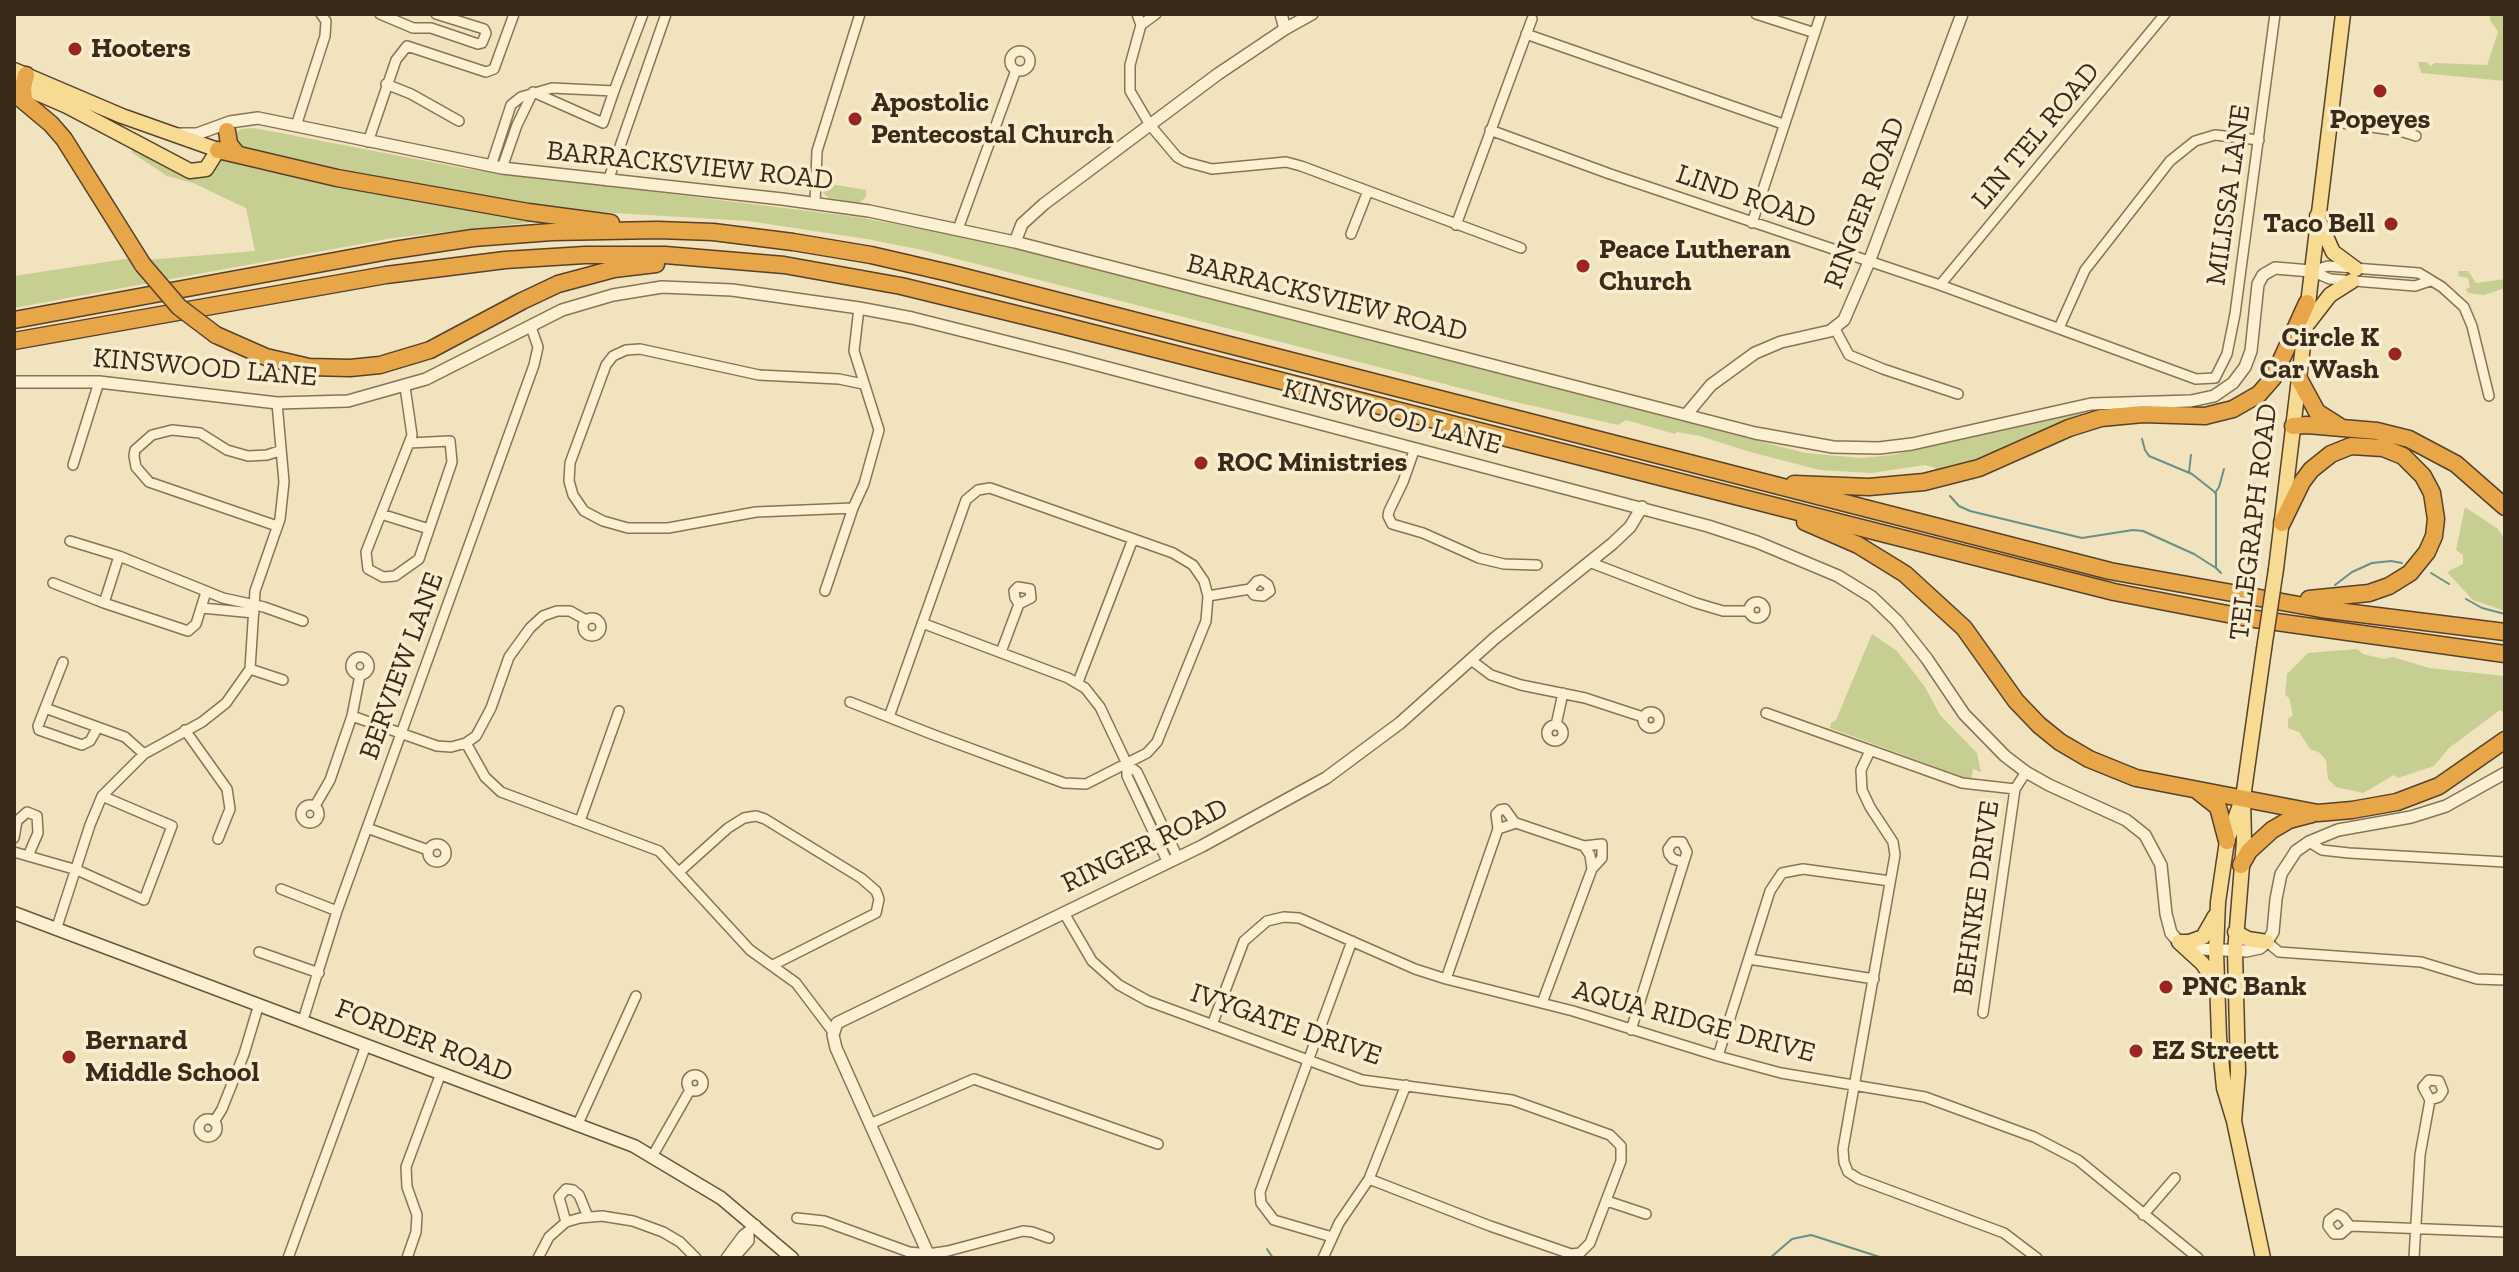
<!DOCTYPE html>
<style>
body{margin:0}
#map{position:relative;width:2519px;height:1272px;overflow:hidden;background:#f1e3be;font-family:"Zilla Slab",serif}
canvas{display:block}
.frame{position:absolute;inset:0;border:16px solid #392a1b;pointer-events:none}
</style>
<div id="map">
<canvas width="2519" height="1272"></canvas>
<div class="frame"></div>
</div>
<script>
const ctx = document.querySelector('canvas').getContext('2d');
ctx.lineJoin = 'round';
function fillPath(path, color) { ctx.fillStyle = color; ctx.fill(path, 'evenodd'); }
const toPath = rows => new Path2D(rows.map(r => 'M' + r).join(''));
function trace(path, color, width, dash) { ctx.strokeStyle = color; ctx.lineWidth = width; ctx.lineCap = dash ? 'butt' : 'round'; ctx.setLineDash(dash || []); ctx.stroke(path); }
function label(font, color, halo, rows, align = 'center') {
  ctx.font = font + ' "Zilla Slab",serif'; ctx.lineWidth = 7; ctx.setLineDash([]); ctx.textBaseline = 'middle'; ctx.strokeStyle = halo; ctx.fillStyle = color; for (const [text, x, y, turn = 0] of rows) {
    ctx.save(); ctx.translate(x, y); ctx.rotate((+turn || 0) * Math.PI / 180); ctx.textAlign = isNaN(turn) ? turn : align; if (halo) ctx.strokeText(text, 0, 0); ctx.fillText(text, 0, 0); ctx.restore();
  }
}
fillPath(toPath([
 [2490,14,2505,14,2505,81,2421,73,2418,62,2427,62,2430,66,2435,63,2487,65,2498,32,2490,20],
 [254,128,468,169,857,217,987,241,1805,453,1861,458,1892,455,2075,414,2128,409,1936,474,1935,468,1925,465,1871,473,1820,470,1750,452,1700,436,1677,432,1675,434,1626,420,1618,425,1507,400,922,250,867,239,748,221,547,209,359,176,238,147,234,136,237,132,241,129],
 [133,149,195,178,205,177,212,172,223,156,543,221,393,238,14,308,14,276,132,258,139,269,143,281,158,277,146,260,255,251,246,208,193,183,167,176,131,152],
 [825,183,866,190,866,197,859,203,829,198,823,193],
 [2459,271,2468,271,2476,283,2505,279,2505,288,2484,295,2468,293,2466,289,2470,287,2468,278,2458,276],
 [2465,507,2498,529,2505,539,2505,611,2473,600,2447,572,2463,564,2463,555,2456,550],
 [1872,634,1897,651,1925,687,1940,715,1977,753,1981,772,1973,769,1971,780,1830,728,1831,723,1836,720],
 [2357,649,2363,654,2384,659,2393,657,2429,668,2505,676,2505,713,2500,710,2449,748,2434,766,2398,778,2394,775,2363,793,2336,787,2328,779,2326,760,2320,753,2310,749,2299,732,2288,728,2288,719,2293,715,2289,698,2285,695,2287,674,2308,653]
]), '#c6cf91');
trace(toPath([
 [2142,439,2145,450,2149,456,2192,474,2216,493,2216,568,2221,573],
 [2189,472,2191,455],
 [2215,493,2219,487,2224,469],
 [1950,496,1959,506,1970,511,2082,538,2133,530,2143,531,2194,554,2216,568],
 [2431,573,2449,584],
 [2335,585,2352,572,2372,563,2391,561,2402,563],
 [2466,599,2482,608,2505,614],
 [1267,1249,1273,1258],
 [1770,1258,1792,1239,1811,1235,1883,1258]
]), '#689088', 2);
const minor = toPath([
 [380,14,413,28,431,28,478,44,482,43,486,33,484,29,436,14],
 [1137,14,1141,25,1130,65,1130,91,1150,125,1177,157,1186,162,1212,169,1286,162,1301,166,1521,248],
 [1756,14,1815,33],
 [1141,25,1156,14],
 [1526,34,1783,124],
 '1010 61a10 10 0 1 1 20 0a10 10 0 1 1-20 0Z',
 [386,84,411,94,459,121],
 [533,92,603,123,614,91],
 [2328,121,2400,131,2416,136],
 [296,126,325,36,326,21,321,14],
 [1490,130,1610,174,1940,285,2196,379,2215,378,2227,354,2235,314,2275,14],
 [368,142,396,60,407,46,486,72,494,69,514,14],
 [491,166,511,105,521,97,552,88,614,91,643,14],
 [502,168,517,125,533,92],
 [608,181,666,14],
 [815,203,817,151,860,14],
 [1752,223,1821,14],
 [1456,225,1532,19],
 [958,229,1016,70],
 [1351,234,1368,191],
 [2311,271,2328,266,2419,273,2442,287,2464,307,2472,326,2489,396],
 [2311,271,2330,279,2415,286,2430,281],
 [1940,285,2165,14],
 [2059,328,2085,270,2170,161,2195,141,2215,135,2259,140],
 [1835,329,1849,355,1883,369,1958,394],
 [405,387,412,435,409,443,366,552,368,569,383,577,395,576,419,559,452,462,450,441,409,443],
 [1415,448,1403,482,1389,511,1388,516,1392,524,1423,533,1479,558,1504,564,1537,565],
 [73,465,99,382],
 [853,508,756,512,668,528,628,528,603,521,584,511,573,495,569,481,570,463,606,365,613,356,626,350,640,349,759,375,839,379,863,384],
 [381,514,429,529],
 [277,526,149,482,136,467,134,456,135,450,152,435,172,430,200,433,227,450,248,456,267,455,279,451],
 [70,541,119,556,223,598,264,607,303,621],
 [1589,562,1696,603,1723,611,1749,611],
 [53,583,104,603,188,631,196,624,206,592],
 [825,591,853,508,864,484,879,430,854,351,859,308],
 [1208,596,1250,589,1254,595,1263,596,1270,591,1268,585,1261,580,1257,581,1250,589],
 '1749 610a8 8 0 1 1 16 0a8 8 0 1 1-16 0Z',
 [104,603,119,556],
 [202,608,254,613],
 '583 627a9 9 0 1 1 18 0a9 9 0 1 1-18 0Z',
 [922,623,1068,678,1085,688,1100,707,1127,764,1137,772,1178,858],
 [1001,652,1019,604,1015,598,1014,591,1018,587,1030,589,1031,598,1019,604],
 '351 666a9 9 0 1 1 18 0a9 9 0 1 1-18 0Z',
 [1471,660,1491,675,1521,685,1585,698,1643,717],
 [63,662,45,708,125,737,144,754],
 [250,669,283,680],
 [1078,682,1133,539],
 [850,702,934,735,1064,783,1086,784,1147,753,1157,742,1206,621,1208,596,1204,581,1193,565,1173,553,990,488,978,490,966,500,889,717],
 [45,708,38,726,39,730,82,745,90,741,98,727],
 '1643 720a8 8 0 1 1 16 0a8 8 0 1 1-16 0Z',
 [1766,713,1962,783,2015,789],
 [352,716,437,746,451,747,466,743,476,736,491,708,509,657,530,628,543,616,557,611,570,611,586,620],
 [1556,725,1563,693],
 '1547 733a8 8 0 1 1 16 0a8 8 0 1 1-16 0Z',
 [185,730,227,789,230,809,218,839],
 [466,743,485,777,501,792,659,851,750,950,796,983,833,1032],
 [1870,751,1861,770,1862,790,1870,807,1893,842,1895,855,1843,1149,1844,1162,1848,1172,1859,1179,2004,1233,2037,1258],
 [1127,764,1127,776,1168,863],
 '301 814a9 9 0 1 1 18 0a9 9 0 1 1-18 0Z',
 [315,806,330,780,352,716,360,675],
 [580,821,619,711],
 [367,828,428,850],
 [1498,829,1496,814,1500,810,1505,809,1515,823],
 [14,838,17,821,27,812,37,816,38,833,28,856],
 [2309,842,2322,850,2349,853,2505,862],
 '428 853a9 9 0 1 1 18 0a9 9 0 1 1-18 0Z',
 [1584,846,1602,844,1602,858,1592,869],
 [14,852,77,870,144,900,172,826,102,796],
 [679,872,728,828,744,818,756,816,765,819,861,878,876,891,879,899,876,913,773,965],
 [281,889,337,911],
 [1064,913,1092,961,1119,985,1148,1001,1362,1080,1512,1100,1610,1135,1621,1146,1621,1161,1590,1243,1580,1253,1571,1254,1490,1226,1369,1179],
 [56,930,90,825,102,796,144,754,202,722,226,703,250,669,255,591,280,519,284,482,277,403],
 [2267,942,2279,952,2421,962,2477,979,2505,980],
 [259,952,319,973],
 [1749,959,1874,979],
 [1446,979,1498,829,1516,823,1584,846,1590,855,1592,869,1542,1003],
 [1983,1013,2015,789,2026,772],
 [303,1020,337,911,534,365,538,347,531,327],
 [1212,1025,1244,941,1267,921,1284,917,1299,918,1415,969,1446,979,1573,1011,1718,1056,1781,1073,1925,1097,2034,1137,2078,1160,2198,1258],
 [1631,1030,1687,852,1682,842,1673,842,1668,849,1669,854,1673,859,1683,862],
 [1718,1056,1770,891,1782,873,1803,869,1890,881],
 '687 1083a8 8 0 1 1 16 0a8 8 0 1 1-16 0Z',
 '199 1128a9 9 0 1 1 18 0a9 9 0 1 1-18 0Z',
 [214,1122,222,1109,244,1054,259,1004],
 [870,1124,974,1079,1158,1144],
 [577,1126,636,996],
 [653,1155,690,1090],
 [1607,1201,1646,1214],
 [2143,1215,2175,1178],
 [797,1218,824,1221,909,1252,928,1254,948,1251,1023,1231,1032,1232,1049,1238],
 [566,1222,559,1197,566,1189,573,1190,579,1195,588,1217],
 [2350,1226,2343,1217,2337,1214,2329,1220,2328,1226,2334,1234,2341,1234,2350,1226,2505,1232],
 [1332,1237,1274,1220,1261,1203,1260,1192,1352,941],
 [288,1258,366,1045],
 [407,1258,416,1232,417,1215,407,1187,406,1167,441,1073],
 [538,1258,549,1237,566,1222,580,1218,602,1216,633,1221,663,1232,680,1242,696,1258],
 [726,1258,743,1235,756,1225],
 [734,1258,749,1241,749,1233],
 [1323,1258,1339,1223,1369,1179,1406,1085],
 [2414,1258,2420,1155,2430,1100,2423,1087,2429,1080,2439,1081,2443,1091,2439,1097,2430,1100]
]);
const tertiary = toPath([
 [1281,14,1285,29],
 [179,134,197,134,230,122,258,118,502,168,782,199,869,211,1015,242,1755,433,1833,447,1879,448,1912,444,2091,404,2191,401,2214,396,2233,383,2245,367,2251,351,2258,284,2263,275,2275,268,2311,271],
 [1015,242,1022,224,1044,204,1218,74,1285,29,1312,14],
 [14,382,99,382,277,403,348,401,426,379,562,310,613,295,662,287,732,290,859,308,912,318,1067,357,1708,526,1757,542,1838,576,1872,597,1897,621,1927,659,1964,714,2005,756,2026,772,2049,785,2126,820,2145,835,2161,865,2166,914,2171,933,2179,942,2200,949,2246,951,2260,948,2267,942,2273,932,2276,899,2281,874,2296,851,2309,842,2338,830,2411,817,2446,806,2505,773],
 [1686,415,1711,385,1755,353,1781,342,1830,331,1844,320,1869,262,1962,14],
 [930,1258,836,1048,833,1035,837,1023,1202,846,1326,778,1400,723,1495,638,1612,544,1630,527,1642,507]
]);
const secondary = toPath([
 [14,913,634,1146,721,1198,792,1258]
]);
const primary = toPath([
 [14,70,122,116,218,150,206,169,190,171,67,106,14,83],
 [2317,216,2333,252,2356,269],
 [2306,326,2330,295,2352,281],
 [2276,569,2343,14],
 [2241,802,2227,841,2218,902,2216,951,2219,1037,2224,1088,2234,1121,2263,1258],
 [2235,932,2248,939,2267,942],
 [2179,942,2202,963,2216,983],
 [2179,942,2189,942,2203,937,2215,916],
 [2234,1121,2238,1072,2235,952,2244,841,2243,798,2264,649]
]);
const motorway = toPath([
 [14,93,51,124,64,139,143,265],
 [24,101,23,87,26,75],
 [227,131,229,144,237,154],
 [218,150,337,178,528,212,611,223],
 [14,320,394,250,473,238,552,232,658,230,713,232,793,242,871,255,949,273,2110,571,2321,609,2505,632],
 [216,335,266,357,309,367,350,368,380,365,430,350,522,301,558,284,614,269,656,264],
 [14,341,386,275,505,260,585,255,665,255,784,265,901,286,1057,324,2114,592,2248,618,2505,654],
 [2298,377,2317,412,2339,426],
 [2293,426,2307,425,2377,431,2409,439,2456,464,2505,507],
 [1794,484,1869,487,1924,482,1979,468,2069,428,2101,418,2143,414,2205,416,2233,409,2259,394,2273,378,2307,303],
 [1805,522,1858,545,1905,574,1964,628,2016,701,2039,725,2060,742,2089,759,2136,778,2318,813,2352,810,2397,802,2439,786,2505,740],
 [2282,523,2302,482,2311,470,2331,454,2351,446,2383,448,2403,456,2423,476,2432,493,2436,519,2434,536,2427,552,2410,573,2389,586,2369,593,2309,599],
 [2199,792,2218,807,2227,841],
 [2241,865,2249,851,2272,830,2289,820,2312,814]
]);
trace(minor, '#8a7355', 12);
trace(tertiary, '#8a7355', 14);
trace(secondary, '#6c5439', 15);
trace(primary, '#57412a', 17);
trace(motorway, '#57412a', 19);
trace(minor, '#fbf0d2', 9);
trace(tertiary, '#fbf0d2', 11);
trace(secondary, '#fbf0d2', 12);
trace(primary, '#f8db92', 14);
trace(motorway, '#e7a647', 16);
const primaryBridge = toPath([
 [2264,649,2276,569]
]);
const motorwayBridge = toPath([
 [143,265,179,307,216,335]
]);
trace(primaryBridge, '#57412a', 17, []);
trace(motorwayBridge, '#57412a', 19, []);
trace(primaryBridge, '#f8db92', 14);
trace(motorwayBridge, '#e7a647', 16);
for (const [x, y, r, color] of [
 [75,49,8,"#9e2421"],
 [2380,91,8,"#9e2421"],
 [855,119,8,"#9e2421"],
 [2391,224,8,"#9e2421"],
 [1583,266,8,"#9e2421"],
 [2395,354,8,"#9e2421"],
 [1201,463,8,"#9e2421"],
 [2166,987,8,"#9e2421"],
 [2136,1051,8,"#9e2421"],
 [69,1057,8,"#9e2421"]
]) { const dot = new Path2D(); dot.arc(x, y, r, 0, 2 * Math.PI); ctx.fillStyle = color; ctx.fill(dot); trace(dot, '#f8edce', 3); }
label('bold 28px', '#392a1b', '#f8edce', [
 ["Hooters",91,49],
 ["Apostolic",871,103],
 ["Pentecostal Church",871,135],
 ["Popeyes",2380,120,"center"],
 ["Taco Bell",2375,224,"right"],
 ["Peace Lutheran",1599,250],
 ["Church",1599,282],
 ["Circle K",2379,338,"right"],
 ["Car Wash",2379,370,"right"],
 ["ROC Ministries",1217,463],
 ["PNC Bank",2182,987],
 ["Bernard",85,1041],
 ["Middle School",85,1073],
 ["EZ Streett",2152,1051]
], 'left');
label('28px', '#392a1b', '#f8edce', [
 ["LIN TEL ROAD",2036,136,-50],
 ["BARRACKSVIEW ROAD",690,166,6],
 ["MILISSA LANE",2229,195,-82],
 ["LIND ROAD",1746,197,19],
 ["RINGER ROAD",1865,203,-69],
 ["BARRACKSVIEW ROAD",1327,298,14],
 ["KINSWOOD LANE",205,368,5],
 ["KINSWOOD LANE",1392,417,15],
 ["TELEGRAPH ROAD",2254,522,-83],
 ["BERVIEW LANE",402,666,-70],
 ["RINGER ROAD",1145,846,-26],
 ["BEHNKE DRIVE",1977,898,-82],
 ["AQUA RIDGE DRIVE",1694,1022,15],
 ["IVYGATE DRIVE",1286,1025,19],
 ["FORDER ROAD",424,1041,21]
]);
</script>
